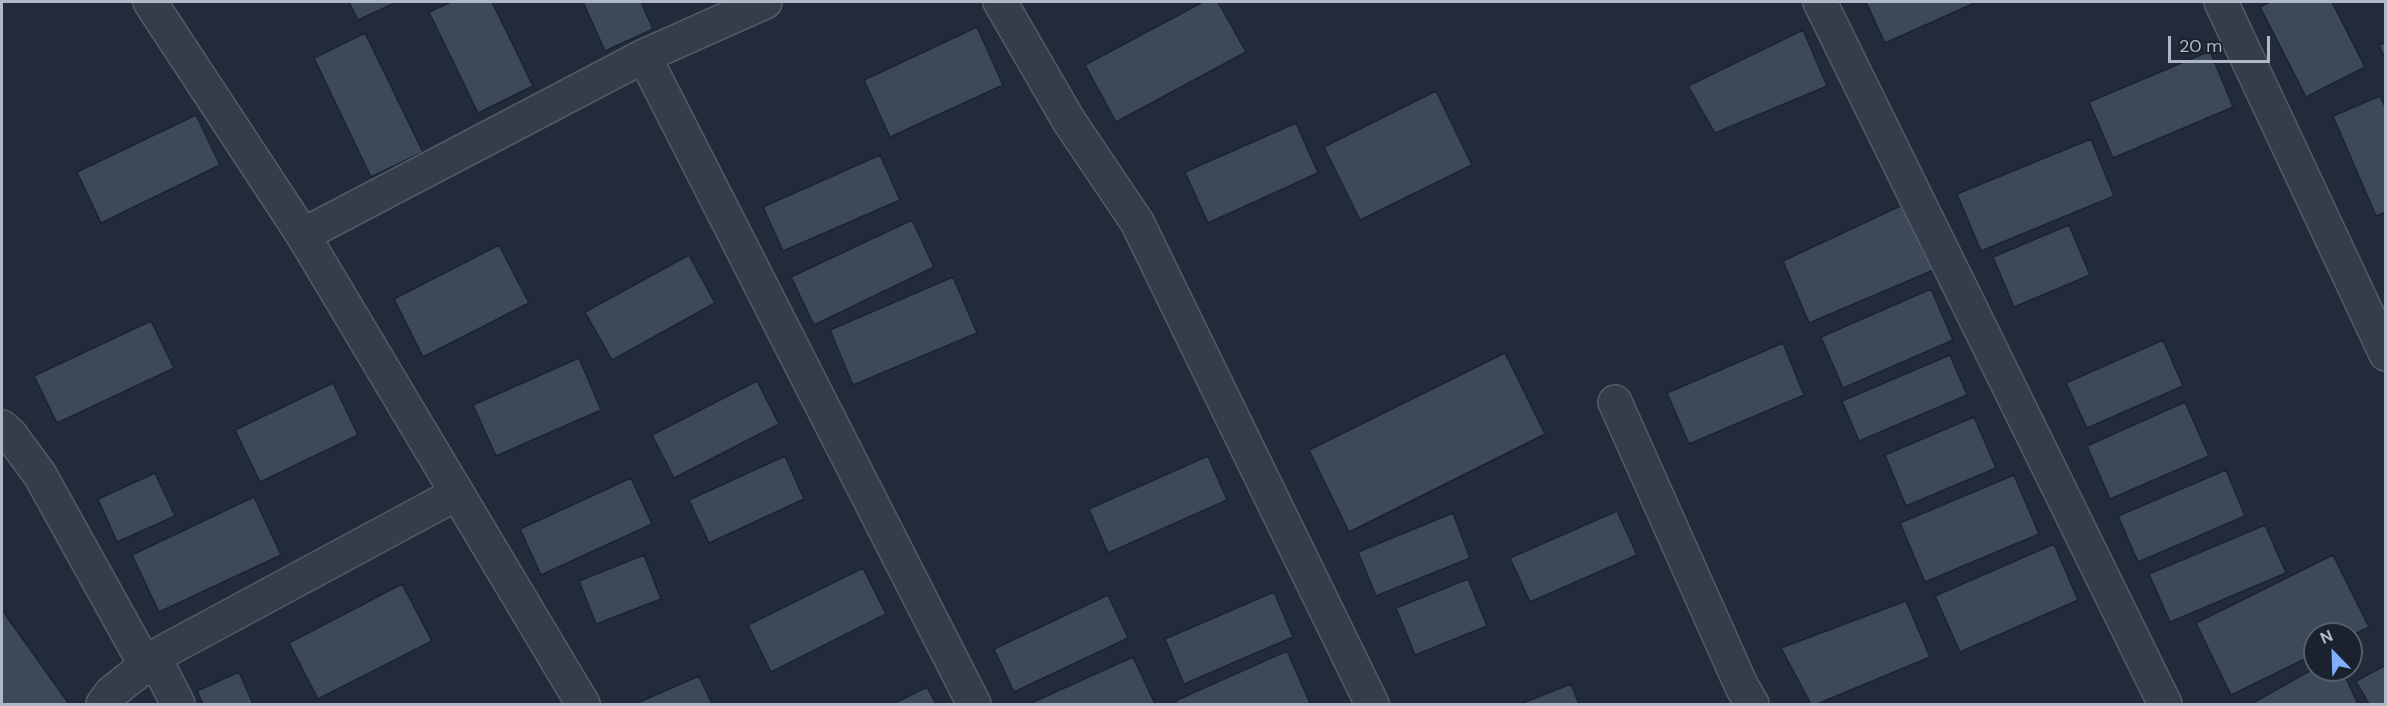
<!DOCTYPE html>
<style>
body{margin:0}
#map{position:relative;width:2387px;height:706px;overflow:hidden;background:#212b3a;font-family:"DM Sans",sans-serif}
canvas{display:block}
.frame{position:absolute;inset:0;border:3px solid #afb8c6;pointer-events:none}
.north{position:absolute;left:2303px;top:622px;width:60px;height:60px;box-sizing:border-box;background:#1a222f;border:2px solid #565e6b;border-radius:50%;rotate:337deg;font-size:16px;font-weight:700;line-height:24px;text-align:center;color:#afb8c6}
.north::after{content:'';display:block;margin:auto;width:21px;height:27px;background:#81aefa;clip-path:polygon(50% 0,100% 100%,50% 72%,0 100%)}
.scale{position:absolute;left:2168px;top:36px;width:102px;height:27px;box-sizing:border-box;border:3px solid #afb8c6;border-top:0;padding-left:8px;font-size:18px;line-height:21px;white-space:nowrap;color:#afb8c6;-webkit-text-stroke:4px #1a222f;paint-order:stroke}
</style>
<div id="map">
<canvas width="2387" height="706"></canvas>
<div class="frame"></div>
<div class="north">N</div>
<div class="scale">20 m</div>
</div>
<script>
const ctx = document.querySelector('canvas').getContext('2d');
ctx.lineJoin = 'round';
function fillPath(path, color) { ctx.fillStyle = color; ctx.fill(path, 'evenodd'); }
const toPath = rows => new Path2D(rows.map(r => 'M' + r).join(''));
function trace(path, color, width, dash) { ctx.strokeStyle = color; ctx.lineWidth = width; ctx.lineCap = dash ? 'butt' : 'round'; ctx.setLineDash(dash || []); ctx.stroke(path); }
const building = toPath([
 [349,2,397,2,358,20,349,2],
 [451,2,492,2,533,86,478,113,429,12,451,2],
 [583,2,641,2,653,29,605,51,583,2],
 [1203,2,1218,2,1246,52,1116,122,1085,65,1203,2],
 [1866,2,1977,2,1885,43,1866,2],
 [2270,2,2332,2,2365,67,2306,97,2260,7,2270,2],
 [977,27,1003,85,890,137,864,80,977,27],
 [1803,30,1827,86,1715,133,1688,86,1803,30],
 [365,33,423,152,371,177,314,58,365,33],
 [2386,42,2386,61,2379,45,2386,42],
 [2210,51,2233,107,2113,158,2089,102,2210,51],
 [1436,91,1472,165,1360,220,1324,147,1436,91],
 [2380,96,2386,109,2386,212,2376,216,2333,116,2380,96],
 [196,115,220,165,101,223,77,172,196,115],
 [1296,123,1318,173,1208,223,1185,172,1296,123],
 [2091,139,2114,196,1981,251,1957,194,2091,139],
 [880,155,900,200,783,251,763,207,880,155],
 [1909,202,1943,266,1809,323,1783,261,1909,202],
 [912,220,934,267,814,325,791,277,912,220],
 [2069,225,2090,275,2014,307,1993,257,2069,225],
 [499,245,529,303,423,357,394,299,499,245],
 [689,255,715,303,612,360,585,312,689,255],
 [953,277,977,333,853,385,830,330,953,277],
 [1931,289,1953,340,1843,388,1821,337,1931,289],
 [151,321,174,368,57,423,34,376,151,321],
 [2163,340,2183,386,2087,428,2066,383,2163,340],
 [1783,343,1804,395,1689,444,1667,393,1783,343],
 [1505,353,1545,434,1349,532,1309,450,1505,353],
 [1950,355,1967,395,1859,441,1842,401,1950,355],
 [579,358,601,410,496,456,473,405,579,358],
 [757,381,779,424,674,478,652,435,757,381],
 [333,383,358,435,260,482,235,430,333,383],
 [2185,402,2209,456,2110,499,2087,446,2185,402],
 [1974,417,1996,468,1906,506,1885,455,1974,417],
 [785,456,804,499,709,543,689,500,785,456],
 [1208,456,1227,500,1108,553,1089,509,1208,456],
 [2226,470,2245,516,2138,562,2118,516,2226,470],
 [155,473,175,516,117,542,98,499,155,473],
 [2014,475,2039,534,1925,582,1900,523,2014,475],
 [631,478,652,524,541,575,520,529,631,478],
 [254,497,281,555,159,612,132,555,254,497],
 [1617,511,1637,555,1530,602,1510,558,1617,511],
 [1453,513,1470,558,1376,596,1358,552,1453,513],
 [2265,525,2286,573,2170,622,2149,574,2265,525],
 [2054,544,2078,600,1960,652,1935,596,2054,544],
 [644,555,661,599,596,624,579,581,644,555],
 [2333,555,2369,627,2351,636,2351,634,2315,634,2315,654,2231,695,2196,623,2333,555],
 [863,568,886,614,771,672,748,625,863,568],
 [1468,579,1487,626,1415,655,1396,608,1468,579],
 [402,584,432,641,318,699,289,643,402,584],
 [1274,592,1293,637,1184,684,1165,639,1274,592],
 [1108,595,1128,638,1014,692,994,649,1108,595],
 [1906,601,1930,657,1817,704,1811,704,1781,648,1906,601],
 [2,610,69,704,2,704,2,610],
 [1287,651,1310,703,1306,704,1177,704,1175,701,1287,651],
 [1133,657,1155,704,1029,704,1133,657],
 [2386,665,2386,704,2369,704,2356,681,2386,665],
 [2315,668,2315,670,2342,670,2358,704,2251,704,2315,668],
 [239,672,253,704,203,704,197,691,239,672],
 [699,676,712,704,635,704,699,676],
 [1571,684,1579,704,1520,704,1571,684],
 [927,687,936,704,893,704,927,687]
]);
fillPath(building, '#3d4959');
trace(building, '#1c2431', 1.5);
const minor = toPath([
 [150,2,303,235,583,704],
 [1000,2,1069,121,1137,222,1372,704],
 [1820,2,2165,704],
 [2221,2,2386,354],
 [644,56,974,704],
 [303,235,644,56,765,2],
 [1615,402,1742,687,1752,704],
 [2,427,10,434,40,475,146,666],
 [155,659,178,704],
 [103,704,111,693,163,652,456,494]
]);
trace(minor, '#525b68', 36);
trace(minor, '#353d4a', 33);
</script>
